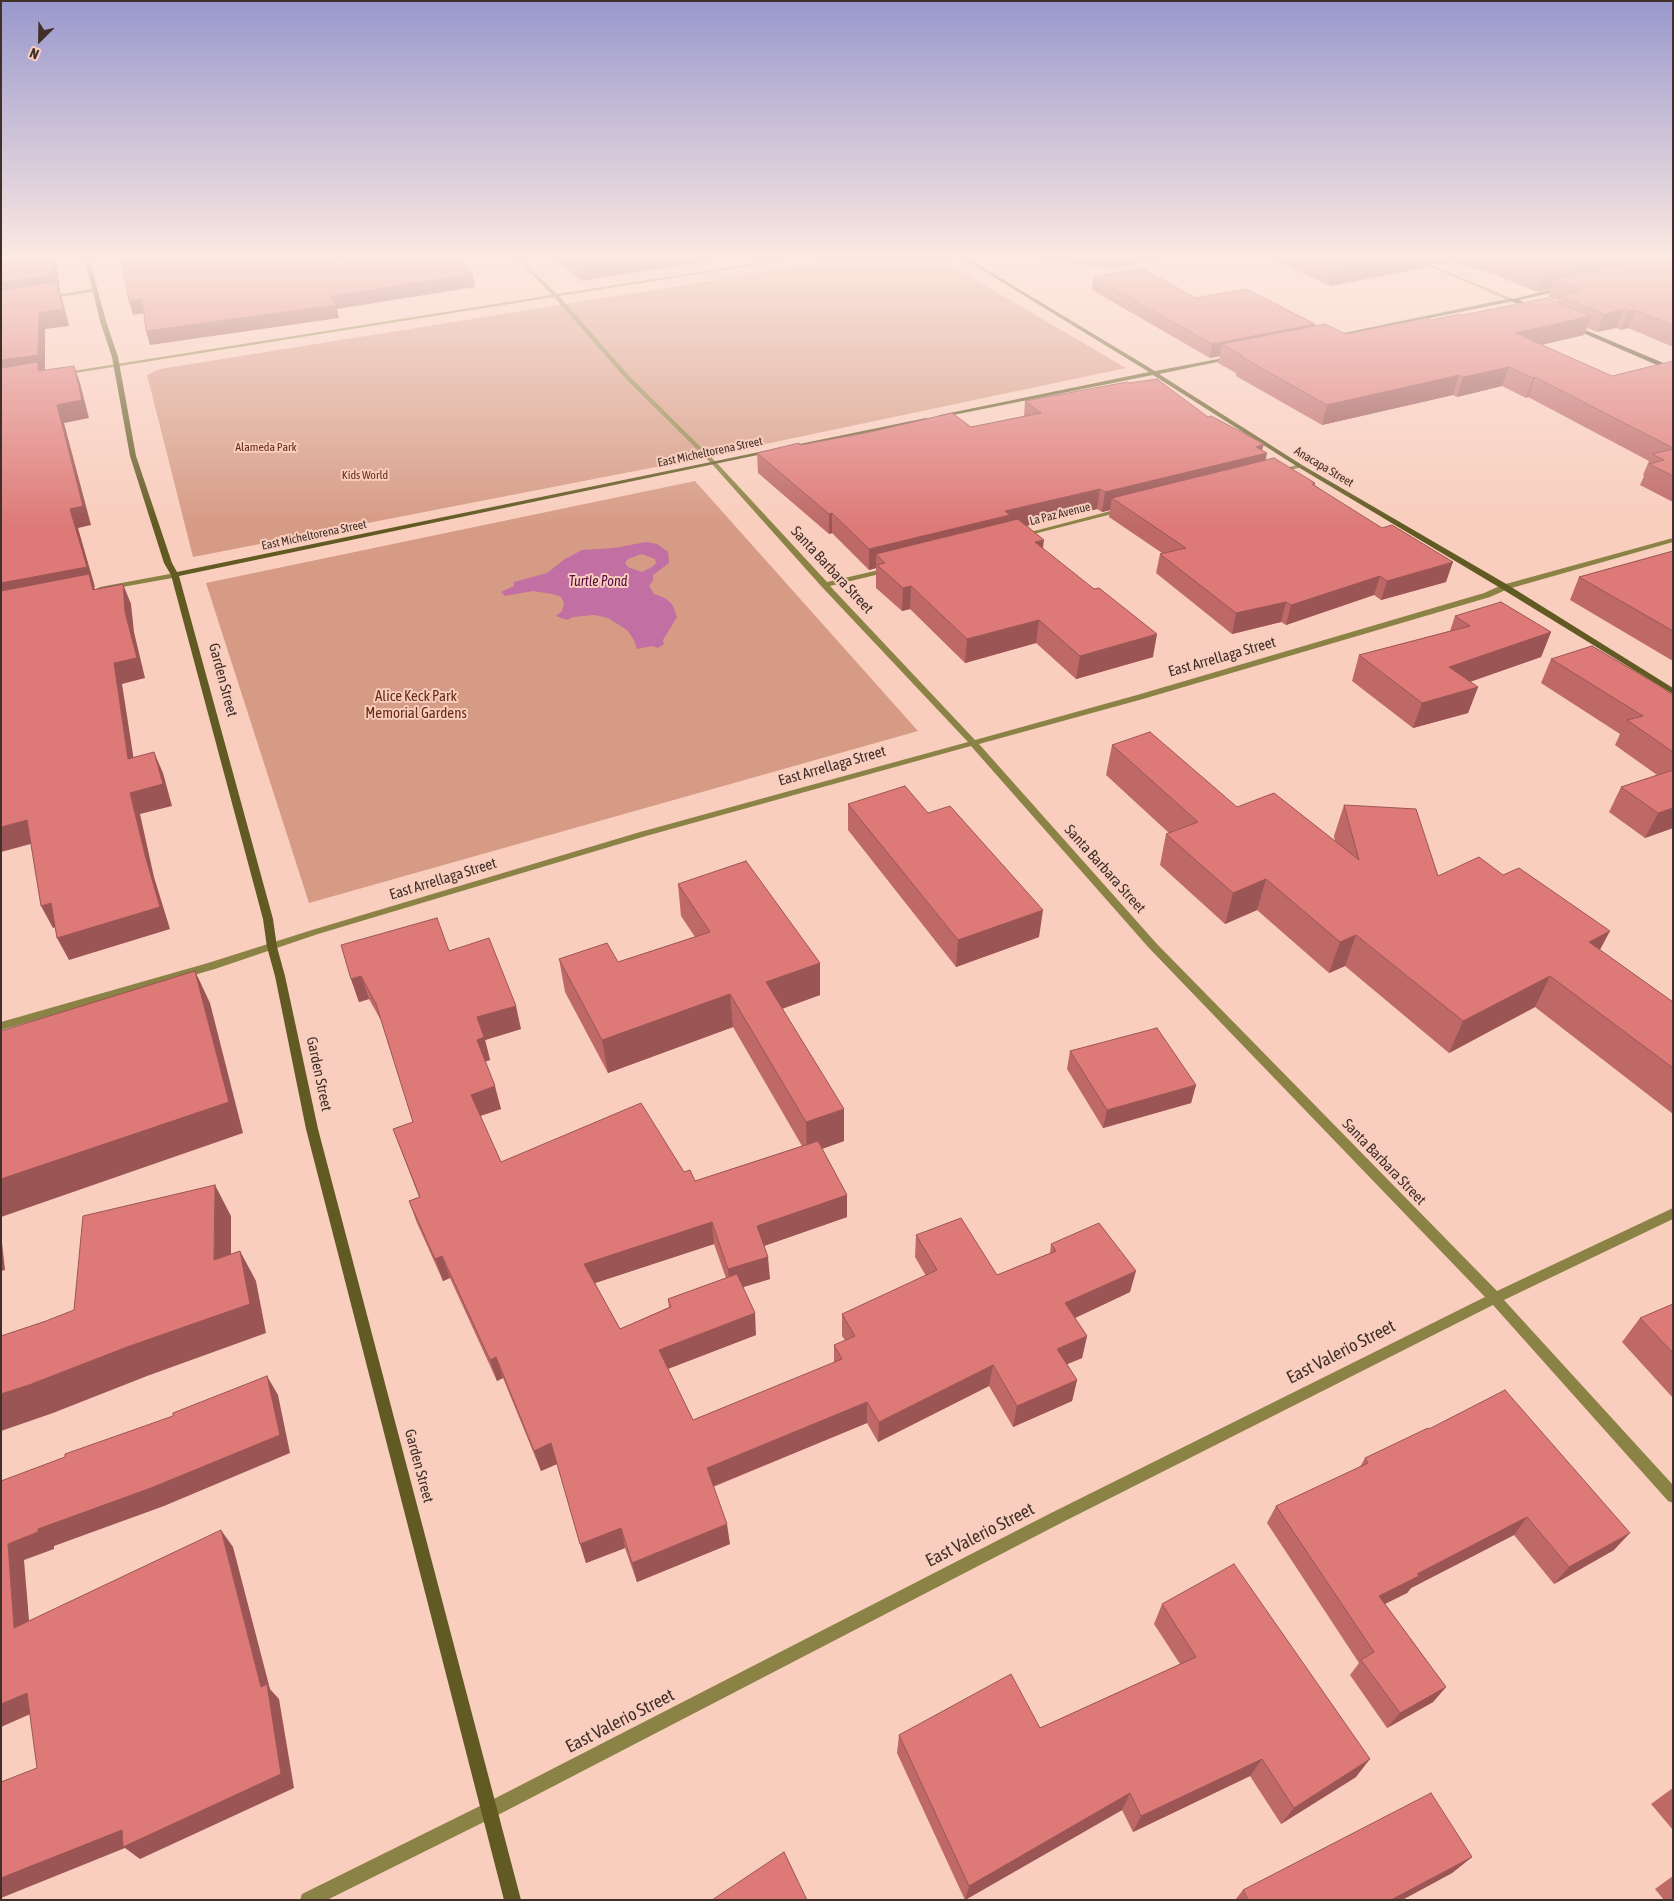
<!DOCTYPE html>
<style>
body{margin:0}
#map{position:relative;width:1674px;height:1901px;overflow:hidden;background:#f9cebe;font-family:"Asap Condensed",sans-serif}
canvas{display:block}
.frame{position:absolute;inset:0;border:2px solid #41302a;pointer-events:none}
.north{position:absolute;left:15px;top:15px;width:50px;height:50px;-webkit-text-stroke:4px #f9cebe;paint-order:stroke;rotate:203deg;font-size:14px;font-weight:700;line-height:20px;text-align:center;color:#41302a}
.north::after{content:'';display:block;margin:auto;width:18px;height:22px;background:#41302a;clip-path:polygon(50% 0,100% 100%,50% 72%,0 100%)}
</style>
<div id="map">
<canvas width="1674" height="1901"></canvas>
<div class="frame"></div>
<div class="north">N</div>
</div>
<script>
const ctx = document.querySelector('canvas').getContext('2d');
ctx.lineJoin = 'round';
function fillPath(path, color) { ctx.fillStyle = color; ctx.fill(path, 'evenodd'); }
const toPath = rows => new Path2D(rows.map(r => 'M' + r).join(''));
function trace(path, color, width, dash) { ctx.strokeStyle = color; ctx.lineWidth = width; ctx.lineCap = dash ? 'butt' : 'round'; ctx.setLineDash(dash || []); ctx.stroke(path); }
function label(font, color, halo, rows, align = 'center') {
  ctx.font = font + ' "Asap Condensed",sans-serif'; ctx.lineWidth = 4; ctx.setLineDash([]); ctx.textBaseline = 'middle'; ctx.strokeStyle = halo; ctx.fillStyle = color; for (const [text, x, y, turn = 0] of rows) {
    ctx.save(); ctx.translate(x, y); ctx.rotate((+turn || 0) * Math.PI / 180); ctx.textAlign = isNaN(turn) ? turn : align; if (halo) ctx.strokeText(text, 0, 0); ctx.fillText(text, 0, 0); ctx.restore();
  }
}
fillPath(toPath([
 [846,259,940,259,1126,368,666,465,193,557,147,375,160,369],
 [695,481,918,731,309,903,206,583]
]), '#d69b85');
fillPath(toPath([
 [646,542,657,544,668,552,669,563,653,575,653,580,649,586,654,594,665,598,672,604,677,617,663,640,664,644,658,648,652,646,637,649,634,640,627,630,608,618,594,615,573,617,567,620,556,616,562,611,564,603,561,597,552,594,533,591,505,596,501,592,514,586,514,582,547,573,565,559,582,550,614,548],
 [642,554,655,559,656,563,652,567,642,572,628,567,625,563,628,559]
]), '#c26fa4');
fillPath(toPath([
 [517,259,521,259,557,294,782,259,790,259,788,260,559,296,631,378,716,462,827,582,892,567,892,571,830,586,975,740,1137,695,1484,593,1502,585,1673,538,1673,542,1508,589,1490,597,1143,699,979,744,1157,944,1497,1291,1673,1208,1673,1219,1504,1300,1673,1485,1673,1503,1668,1501,1493,1305,1061,1523,496,1816,327,1900,300,1900,302,1894,484,1804,1051,1513,1485,1297,1149,948,971,746,646,836,318,934,215,969,1,1030,1,1022,208,963,312,930,640,832,968,742,822,587,712,464,627,380,554,297,63,375,60,373,552,295,517,259],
 [1413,259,1418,259,1515,300,1510,301,1413,259],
 [95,288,97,291,49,299,46,297,95,288],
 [1300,464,1303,466,1302,467,1279,473,1276,471,1300,464],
 [1122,508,1125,510,1124,511,1022,537,1019,535,1122,508],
 [175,573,179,575,178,577,100,591,96,589,100,587,175,573]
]), '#8b8346');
fillPath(toPath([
 [85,259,89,259,106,321,118,357,136,456,172,563,177,572,769,450,772,452,179,576,273,919,277,947,285,976,318,1129,521,1900,504,1900,306,1129,275,976,267,947,263,919,171,575,164,563,130,456,112,357,100,321,85,259],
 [964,259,969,259,1155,371,1234,356,1235,357,1232,359,1159,374,1302,465,1508,585,1673,688,1673,694,1502,589,1298,467,1153,375,938,418,937,417,940,415,1149,372,964,259],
 [1512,298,1514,301,1332,338,1329,336,1512,298],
 [926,418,929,420,928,421,788,449,785,447,926,418]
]), '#615a23');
fillPath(toPath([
 [1566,286,1569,288,1568,289,1519,300,1537,309,1538,310,1535,312,1509,300,1566,286],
 [1567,324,1571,324,1673,367,1673,372,1567,326,1567,324]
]), '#433d11');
fillPath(toPath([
 [555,259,717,259,582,281],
 [1034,259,1161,259,1108,268],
 [1272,259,1673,259,1673,347,1628,328,1621,330,1616,328,1597,332,1587,328,1584,335,1542,345,1612,376,1673,361,1673,502,1640,485,1644,476,1643,475,1649,461,1528,397,1526,398,1502,386,1457,397,1453,395,1322,425,1236,376,1236,373,1218,363,1220,356,1210,358,1092,290,1093,277,1196,298,1315,324,1314,326,1346,334,1431,320,1557,302,1557,300,1548,297,1551,289,1537,292,1484,270,1479,271,1457,262,1438,265,1429,262,1428,267,1330,286],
 [1129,383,1208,417,1262,450,1265,461,1315,483,1315,485,1446,582,1381,600,1374,595,1286,625,1281,622,1232,634,1156,573,1160,554,1162,553,1109,517,1110,510,1102,512,1097,509,1026,526,1043,548,1153,657,1076,679,1036,643,965,663,910,609,902,611,876,588,876,568,869,570,832,533,829,534,758,473,757,453,800,445,971,427,1024,416,1025,401],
 [1673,551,1673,661,1570,600,1579,577],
 [1455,616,1551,632,1541,657,1470,682,1478,687,1468,713,1413,728,1352,681,1359,655,1450,631],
 [1551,659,1673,695,1673,828,1645,838,1609,812,1621,787,1657,775,1615,745,1620,734,1541,683],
 [1112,745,1237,807,1335,842,1334,836,1344,805,1438,876,1600,950,1673,1002,1673,1114,1535,1007,1449,1053,1345,966,1329,973,1257,910,1225,924,1160,865,1166,834,1169,833,1106,775],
 [848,804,928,813,1039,937,956,967,848,830],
 [678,884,820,963,820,995,782,1009,844,1141,822,1149,847,1195,847,1217,764,1246,770,1279,743,1287,756,1335,668,1369,693,1420,834,1363,834,1345,845,1340,842,1336,842,1314,926,1276,915,1257,916,1235,997,1275,1050,1253,1051,1244,1130,1292,1075,1318,1087,1336,1082,1358,1067,1364,1077,1380,1072,1401,1013,1427,989,1386,878,1442,867,1423,713,1487,730,1544,637,1582,625,1548,586,1563,557,1464,541,1471,503,1378,497,1381,450,1278,443,1281,417,1223,409,1201,419,1197,393,1129,413,1122,383,1024,369,999,359,1002,351,979,449,951,521,1029,485,1040,490,1060,485,1062,501,1109,480,1116,501,1162,684,1172,695,1181,802,1146,733,1027,608,1073,565,992,559,959,618,962,695,937,681,916],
 [714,1244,726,1278,668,1299,669,1307,620,1329,595,1283],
 [1070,1051,1196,1085,1191,1103,1103,1128,1067,1069],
 [1673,1304,1673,1398,1622,1342,1640,1318],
 [1429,1429,1614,1550,1554,1584,1514,1535,1411,1588,1407,1593,1385,1604,1446,1687,1433,1702,1387,1728,1350,1675,1359,1663,1267,1523,1276,1506,1360,1467,1365,1458],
 [1162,1604,1356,1777,1281,1824,1250,1776,1133,1832,1122,1810,965,1900,897,1753,899,1735,1040,1728,1180,1664,1154,1624],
 [1673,1788,1673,1830,1651,1804],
 [1472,1857,1452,1873,1402,1900,1235,1900,1243,1890],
 [1673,1876,1673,1900,1664,1900,1655,1889]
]), '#be6967');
fillPath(toPath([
 [52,259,56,259,60,291,62,298,69,326,45,329,45,372,1,379,1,283],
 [628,259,717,259,582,281,580,266],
 [1109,259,1161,259,1108,268],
 [1386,259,1430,259,1428,267,1330,286,1334,268],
 [1440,259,1458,259,1457,262,1438,265],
 [1483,259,1488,259,1484,270,1479,271],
 [1617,259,1673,259,1554,279,1551,289,1537,292,1543,274],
 [473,274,475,287,337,309,339,318,150,345,146,331,330,296],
 [142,299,146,313,133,315,129,301],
 [1624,309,1616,328,1597,332,1604,314],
 [1635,310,1628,328,1621,330,1628,311],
 [1591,316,1584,335,1509,352,1515,333],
 [1315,324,1312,338,1222,344,1220,356,1210,358,1212,344],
 [74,366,80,383,89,418,64,423,91,525,78,528,95,587,94,587,97,594,1,605,1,583,70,509,57,405],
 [1509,367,1502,386,1457,397,1463,377],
 [1459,375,1453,395,1322,425,1327,405],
 [1535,377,1528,397,1526,398,1533,378],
 [1264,444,1261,454,1267,453,1263,473,1112,498,1110,510,1102,512,1105,492],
 [1100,489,1097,509,1009,530,876,554,876,568,869,570,869,549,1005,511],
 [832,513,832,533,829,534,829,514],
 [1044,540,1041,562,1035,542],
 [1453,562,1446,582,1381,600,1387,581],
 [1380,576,1374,595,1286,625,1291,605],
 [123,584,131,604,134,632,145,678,122,684,137,780,128,759,114,663,125,612],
 [911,586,910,609,902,611,903,588],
 [1286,602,1281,622,1232,634,1236,613],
 [1039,620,1036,643,965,663,967,639],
 [1551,632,1541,657,1440,692,1449,667],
 [1157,634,1153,657,1076,679,1080,656],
 [1478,687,1468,713,1413,728,1422,703],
 [154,752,163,773,172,806,140,814,154,877,170,929,69,960,57,938,145,855,130,793],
 [1673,808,1673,828,1645,838,1658,813],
 [27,820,38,842,1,852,1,827],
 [1266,879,1257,910,1225,924,1233,893],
 [51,903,63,925,53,928,41,906],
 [1043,910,1039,937,956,967,958,940],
 [1610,931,1593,963,1589,942],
 [1356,935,1345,966,1329,973,1340,942],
 [820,963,820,995,767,1014,766,982],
 [195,971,210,1003,243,1133,1,1217,1,1179],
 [361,976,369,999,359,1002,351,979],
 [1550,976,1535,1007,1449,1053,1463,1021],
 [730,994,733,1027,608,1073,602,1040],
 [516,1006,521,1029,485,1040,490,1060,483,1062,477,1040,477,1017],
 [1196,1085,1191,1103,1103,1128,1107,1110],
 [495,1086,501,1109,477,1117,471,1095],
 [844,1109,844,1141,807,1154,806,1122],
 [215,1185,231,1216,231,1290,214,1260],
 [847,1195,847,1217,758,1248,757,1226],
 [712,1222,714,1244,589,1285,584,1264],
 [1,1234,5,1270,1,1271],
 [240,1251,256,1281,266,1333,147,1376,53,1413,1,1431,1,1394],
 [442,1256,450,1278,443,1281,435,1259],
 [768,1257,770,1279,730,1291,728,1269],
 [1136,1271,1130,1292,1060,1325,1065,1303],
 [755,1313,756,1335,662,1371,659,1350],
 [1087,1336,1082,1358,1053,1370,1057,1349],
 [496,1357,503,1378,497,1381,490,1360],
 [993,1365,989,1386,878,1442,879,1422],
 [267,1376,278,1395,290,1453,164,1506,54,1546,54,1549,24,1560,31,1644,14,1628,8,1544,38,1529],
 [1077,1380,1072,1401,1013,1427,1017,1406],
 [867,1402,867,1423,709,1488,707,1468],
 [551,1443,557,1464,541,1471,534,1451],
 [1527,1517,1514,1535,1411,1588,1407,1593,1368,1612,1379,1596,1417,1574],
 [727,1524,730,1544,637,1582,632,1563],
 [621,1528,625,1548,586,1563,580,1544],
 [221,1530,233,1547,270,1689,279,1699,294,1788,140,1859,125,1848,1,1898,1,1878,261,1687],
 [1630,1533,1614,1550,1554,1584,1569,1567],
 [1446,1687,1433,1702,1387,1728,1400,1713],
 [27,1693,44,1708,1,1727,1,1704],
 [1262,1759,1250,1776,1133,1832,1141,1816],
 [1370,1759,1356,1777,1281,1824,1294,1808],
 [1130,1793,1122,1810,965,1900,969,1886],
 [1472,1857,1452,1873,1402,1900,1391,1900]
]), '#9b5554');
const building = toPath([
 [1,259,52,259,55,275,1,283,1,259],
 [121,259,336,259,339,264,380,259,460,259,473,274,330,296,336,305,146,331,142,299,129,301,121,259],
 [571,259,628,259,580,266,571,259],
 [1313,259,1386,259,1334,268,1313,259],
 [1505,259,1617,259,1543,274,1505,259],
 [1650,259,1673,259,1673,325,1635,310,1628,311,1624,309,1604,314,1559,295,1583,290,1554,279,1650,259],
 [1141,268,1196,298,1246,289,1315,324,1212,344,1093,277,1141,268],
 [56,282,63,309,39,313,38,355,1,360,1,290,56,282],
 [1547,298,1591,316,1515,333,1612,376,1673,361,1673,448,1535,377,1533,378,1509,367,1463,377,1459,375,1327,405,1240,356,1243,356,1222,344,1325,324,1346,334,1426,318,1431,320,1460,314,1463,315,1547,298],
 [38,362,38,371,74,366,82,400,57,405,83,506,70,509,87,567,1,583,1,368,38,362],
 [1157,379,1208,417,1211,416,1264,444,1256,447,1267,453,1105,492,1100,489,1005,511,1010,515,869,549,832,513,829,514,757,453,799,443,800,445,870,432,952,413,971,427,1041,413,1025,401,1127,382,1129,383,1157,379],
 [1673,449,1673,476,1649,464,1664,460,1652,454,1673,449],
 [1274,458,1315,483,1312,484,1382,528,1392,525,1453,562,1387,581,1380,576,1291,605,1286,602,1236,613,1160,554,1186,548,1112,498,1274,458],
 [1018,519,1044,540,1035,542,1094,589,1099,588,1157,634,1080,656,1039,620,967,639,911,586,903,588,877,565,885,563,876,554,1018,519],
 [1673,551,1673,631,1579,577,1673,551],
 [89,574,93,590,123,584,125,612,137,658,114,663,128,759,154,752,163,784,130,793,145,855,160,907,57,938,51,903,41,906,27,820,1,827,1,591,89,574],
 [1501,602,1551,632,1449,667,1478,687,1422,703,1359,655,1470,626,1455,616,1501,602],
 [1592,646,1658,685,1673,695,1673,752,1627,720,1643,716,1551,659,1592,646],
 [1150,732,1237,807,1274,793,1359,860,1344,805,1416,809,1438,876,1479,857,1503,875,1519,868,1610,931,1589,942,1673,1002,1673,1068,1550,976,1463,1021,1356,935,1340,942,1266,879,1233,893,1166,834,1198,822,1112,745,1150,732],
 [1673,770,1673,808,1658,813,1621,787,1673,770],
 [905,786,928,813,950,806,1043,910,958,940,848,804,905,786],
 [746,861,820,963,766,982,844,1109,806,1122,730,994,602,1040,559,959,607,943,618,962,710,932,678,884,746,861],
 [437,918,449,951,489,938,516,1006,477,1017,484,1037,477,1040,495,1086,471,1095,501,1162,641,1103,684,1172,690,1170,695,1181,818,1141,847,1195,757,1226,768,1257,728,1269,712,1222,584,1264,620,1329,671,1307,668,1299,737,1274,755,1313,659,1350,693,1420,842,1359,834,1345,855,1336,842,1314,937,1270,916,1235,961,1218,997,1275,1056,1251,1051,1244,1099,1223,1136,1271,1065,1303,1087,1336,1057,1349,1077,1380,1017,1406,993,1365,879,1422,867,1402,707,1468,727,1524,632,1563,621,1528,580,1544,551,1443,534,1451,496,1357,490,1360,442,1256,435,1259,409,1201,420,1197,393,1129,413,1122,376,1004,361,976,351,979,341,945,437,918],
 [195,971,229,1102,1,1179,1,1031,195,971],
 [1157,1028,1196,1085,1107,1110,1070,1051,1157,1028],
 [215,1185,214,1260,240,1251,250,1304,127,1347,29,1385,1,1394,1,1336,46,1321,74,1310,83,1216,215,1185],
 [1673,1304,1673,1353,1640,1318,1673,1304],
 [267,1376,280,1435,151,1488,38,1529,38,1532,8,1544,14,1628,221,1530,261,1687,267,1684,281,1774,123,1847,122,1830,1,1878,1,1782,37,1768,27,1693,1,1704,1,1481,65,1457,65,1454,173,1416,173,1413,267,1376],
 [1505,1390,1630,1533,1569,1567,1527,1517,1417,1574,1419,1576,1379,1596,1446,1687,1400,1713,1361,1660,1374,1652,1276,1506,1368,1463,1365,1458,1428,1428,1429,1429,1505,1390],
 [1234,1564,1370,1759,1294,1808,1262,1759,1141,1816,1130,1793,969,1886,899,1735,1011,1674,1040,1728,1196,1657,1162,1604,1234,1564],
 [1431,1793,1472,1857,1391,1900,1248,1900,1243,1890,1431,1793],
 [784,1852,807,1900,712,1900,784,1852]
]);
fillPath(building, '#dd7a78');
trace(building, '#9b5554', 1);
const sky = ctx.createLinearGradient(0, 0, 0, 525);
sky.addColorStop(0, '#9998cd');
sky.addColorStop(0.49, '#fce9e2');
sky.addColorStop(1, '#fce9e200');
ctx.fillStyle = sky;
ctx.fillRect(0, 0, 1674, 525);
label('12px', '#682d14', '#f9cebe', [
 ["Alameda Park",266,447],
 ["Kids World",365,475]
]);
label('12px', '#41302a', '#f9cebe', [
 ["East Micheltorena Street",710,452,-12],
 ["Anacapa Street",1324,467,31],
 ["La Paz Avenue",1060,514,-14],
 ["East Micheltorena Street",314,535,-12]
]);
label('italic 14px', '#570a42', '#f9cebe', [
 ["Turtle Pond",598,582]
]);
label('15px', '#41302a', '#f9cebe', [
 ["Santa Barbara Street",832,570,47],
 ["East Arrellaga Street",1222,657,-16],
 ["Garden Street",223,680,75],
 ["East Arrellaga Street",832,766,-16],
 ["Santa Barbara Street",1105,869,48],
 ["East Arrellaga Street",443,879,-17],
 ["Garden Street",319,1074,78],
 ["Santa Barbara Street",1384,1162,46],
 ["Garden Street",419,1466,75]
]);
label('15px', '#682d14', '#f9cebe', [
 ["Alice Keck Park",416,696],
 ["Memorial Gardens",416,713]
]);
label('18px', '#41302a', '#f9cebe', [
 ["East Valerio Street",1341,1352,-27],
 ["East Valerio Street",980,1535,-27],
 ["East Valerio Street",620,1721,-27]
]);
</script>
